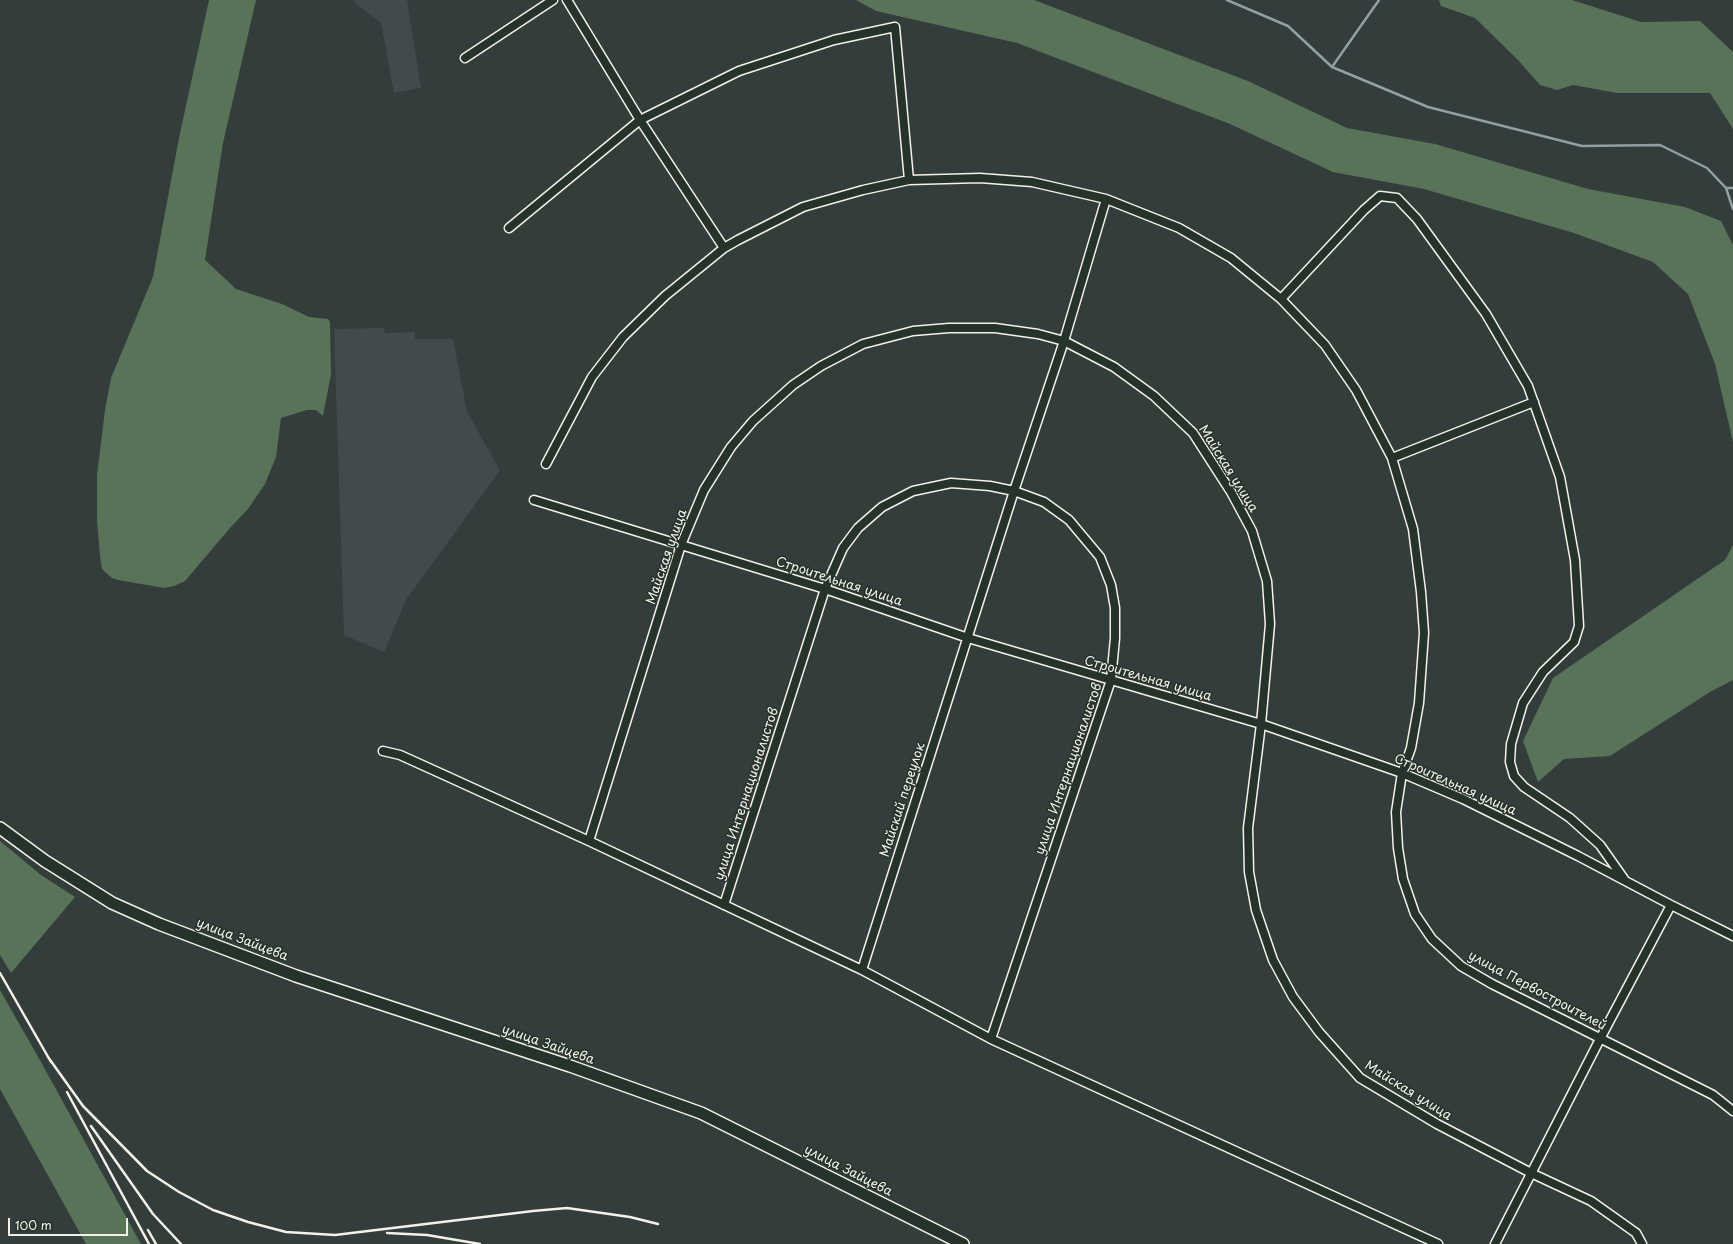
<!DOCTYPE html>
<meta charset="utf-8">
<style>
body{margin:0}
#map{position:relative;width:1733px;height:1244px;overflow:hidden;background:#333d3b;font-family:"Playpen Sans",sans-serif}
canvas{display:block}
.scale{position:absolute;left:8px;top:1218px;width:120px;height:18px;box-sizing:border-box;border:2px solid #f4f1e8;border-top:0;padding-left:5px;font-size:12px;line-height:14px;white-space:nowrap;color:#f4f1e8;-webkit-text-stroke:3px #26332d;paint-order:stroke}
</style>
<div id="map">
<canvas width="1733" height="1244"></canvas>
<div class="scale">100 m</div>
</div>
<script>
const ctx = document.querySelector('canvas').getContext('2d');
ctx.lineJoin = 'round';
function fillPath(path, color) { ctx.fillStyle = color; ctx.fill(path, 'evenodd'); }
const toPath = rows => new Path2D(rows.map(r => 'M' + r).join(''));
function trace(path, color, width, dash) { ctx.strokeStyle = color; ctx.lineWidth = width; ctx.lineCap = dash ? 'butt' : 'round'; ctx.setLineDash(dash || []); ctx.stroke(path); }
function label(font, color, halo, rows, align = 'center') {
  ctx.font = font + ' "Playpen Sans",sans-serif'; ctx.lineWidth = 3; ctx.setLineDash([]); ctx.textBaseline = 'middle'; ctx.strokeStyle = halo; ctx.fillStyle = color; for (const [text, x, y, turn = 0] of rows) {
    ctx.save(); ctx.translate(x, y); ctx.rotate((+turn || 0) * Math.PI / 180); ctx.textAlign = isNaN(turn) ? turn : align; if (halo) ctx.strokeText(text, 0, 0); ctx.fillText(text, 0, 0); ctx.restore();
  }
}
fillPath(toPath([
 [355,0,407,0,421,88,394,93,381,23,355,3],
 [384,328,385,333,415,332,415,339,453,339,467,412,500,470,406,600,384,652,344,635,334,329]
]), '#434a4c');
fillPath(toPath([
 [209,0,256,0,223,143,205,260,236,289,282,304,309,317,328,319,330,322,331,374,323,416,316,410,307,410,281,418,276,457,265,484,248,509,230,528,185,581,174,586,164,588,118,580,112,578,102,569,100,556,97,521,97,475,105,410,111,378,153,277,179,138],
 [856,0,1034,0,1248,81,1347,128,1435,144,1588,189,1685,207,1721,221,1733,245,1733,442,1715,364,1688,294,1653,262,1574,233,1424,189,1333,172,1230,124,1017,43,876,11],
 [1439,0,1572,0,1641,22,1700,21,1733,52,1733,129,1710,93,1617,93,1573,85,1557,90,1540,85,1518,60,1475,18,1441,6],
 [1733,545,1733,680,1710,692,1610,756,1564,759,1538,782,1523,741,1553,678,1725,560],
 [0,841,41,875,75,897,11,973,0,955],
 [0,990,41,1062,141,1244,86,1244,0,1089]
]), '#597359');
trace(toPath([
 [1227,0,1288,26,1332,67,1428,107,1582,146,1660,145,1707,168,1726,188,1733,188],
 [1332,67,1379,0],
 [1726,188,1733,209]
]), '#929fa3', 2.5);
const street = toPath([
 [567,0,640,120,724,248],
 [465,58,553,0],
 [509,228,640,120,739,71,834,40,895,27,909,180],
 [1281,299,1364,210,1380,196,1397,198,1417,219,1486,314,1528,386,1560,477,1575,560,1579,626,1574,642,1543,672,1523,703,1511,744,1510,762,1514,776,1524,787,1570,818,1600,845,1624,879],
 [1392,458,1534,402],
 [546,464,592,377,623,337,665,296,724,248,738,240,803,207,863,190,909,180,980,178,1032,182,1106,199,1179,228,1231,258,1281,299,1325,345,1356,390,1392,458,1413,529,1421,592,1424,633,1419,703,1411,748,1402,773,1396,812,1398,848,1403,879,1415,914,1432,939,1461,966,1492,984,1713,1095,1733,1111],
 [534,500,825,589,968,638,1261,724,1402,773,1463,799,1578,856,1671,905,1733,936],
 [383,751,400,755,442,774,589,841,862,970,991,1039,1438,1244],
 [589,841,681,545,704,490,731,447,753,421,793,385,821,366,863,344,913,331,949,328,995,328,1038,334,1064,341,1114,367,1154,396,1193,433,1231,492,1252,531,1267,581,1270,624,1261,724,1248,828,1249,872,1256,910,1273,960,1293,997,1319,1032,1360,1078,1437,1124,1531,1173,1591,1201,1636,1233,1642,1244],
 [724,905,825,589,843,548,858,528,882,507,913,491,951,483,990,486,1014,491,1044,502,1069,520,1100,557,1111,585,1115,608,1115,638,1111,680,991,1039],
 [862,970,1014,491,1064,341,1106,199],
 [1495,1244,1600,1039,1671,905]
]);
const secondary = toPath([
 [0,828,45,861,112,903,159,924,296,976,570,1066,701,1113,963,1244]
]);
trace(street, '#f4f1e8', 11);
trace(secondary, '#f4f1e8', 14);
trace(street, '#26332d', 8);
trace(secondary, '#26332d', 11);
trace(toPath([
 [0,973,51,1062],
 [48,1057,83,1106,147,1171,179,1192,213,1210,248,1222,286,1232,335,1235,533,1211,567,1208,630,1217,658,1224],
 [67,1092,149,1244],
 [91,1126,153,1214,181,1244],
 [148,1230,156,1244],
 [387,1233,427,1235,480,1244]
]), '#f4f1e8', 2.5);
label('13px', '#f4f1e8', '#26332d', [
 ["Майская улица",1228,469,58],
 ["Майская улица",667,557,-71],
 ["Строительная улица",839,582,18],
 ["Строительная улица",1148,679,16],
 ["улица Интернационалистов",1069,769,-71],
 ["Строительная улица",1455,785,24],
 ["улица Интернационалистов",747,794,-72],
 ["Майский переулок",903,800,-72],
 ["улица Зайцева",242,940,21],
 ["улица Первостроителей",1537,991,28],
 ["улица Зайцева",548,1045,19],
 ["Майская улица",1408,1091,32],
 ["улица Зайцева",848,1171,27]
]);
</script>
